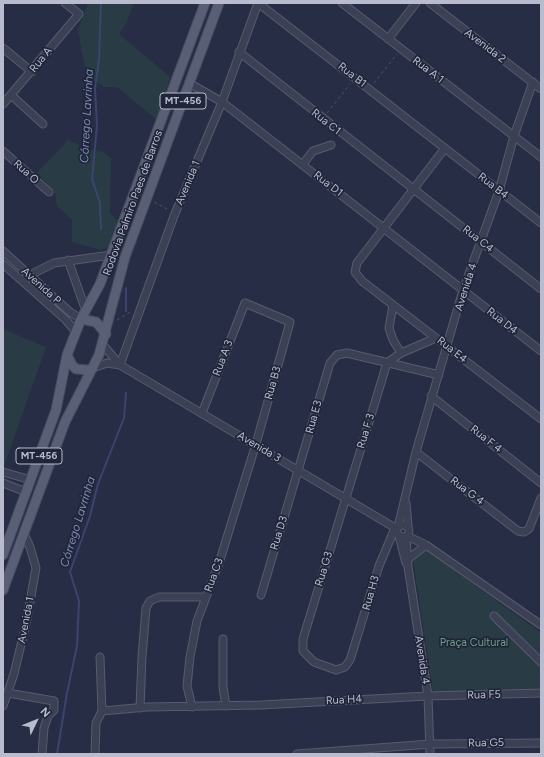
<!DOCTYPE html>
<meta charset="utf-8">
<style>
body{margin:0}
#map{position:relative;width:544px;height:757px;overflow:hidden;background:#272d45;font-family:Figtree,sans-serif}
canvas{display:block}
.frame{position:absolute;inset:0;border:4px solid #b9bcce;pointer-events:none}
.north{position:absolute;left:16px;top:701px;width:40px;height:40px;-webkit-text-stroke:3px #20253a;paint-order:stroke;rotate:47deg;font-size:11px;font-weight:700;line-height:16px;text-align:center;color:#b9bcce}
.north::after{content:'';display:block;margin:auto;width:14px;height:18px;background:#b9bcce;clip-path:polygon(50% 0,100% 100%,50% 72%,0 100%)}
</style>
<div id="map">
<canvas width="544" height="757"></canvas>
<div class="frame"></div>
<div class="north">N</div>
</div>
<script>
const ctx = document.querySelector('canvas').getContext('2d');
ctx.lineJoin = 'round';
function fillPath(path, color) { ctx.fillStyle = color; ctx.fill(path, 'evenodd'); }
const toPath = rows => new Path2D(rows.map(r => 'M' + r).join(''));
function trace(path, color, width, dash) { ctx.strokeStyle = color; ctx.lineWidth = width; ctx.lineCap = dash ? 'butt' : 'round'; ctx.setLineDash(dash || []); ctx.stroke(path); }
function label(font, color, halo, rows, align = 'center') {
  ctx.font = font + ' Figtree,sans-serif'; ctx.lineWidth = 3.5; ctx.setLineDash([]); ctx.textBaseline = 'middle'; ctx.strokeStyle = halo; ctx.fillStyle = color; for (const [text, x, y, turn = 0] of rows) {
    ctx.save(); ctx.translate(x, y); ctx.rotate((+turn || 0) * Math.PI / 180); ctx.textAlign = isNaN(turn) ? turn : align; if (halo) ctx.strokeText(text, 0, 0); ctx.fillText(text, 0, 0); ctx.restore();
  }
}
fillPath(toPath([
 [88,3,134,3,126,24,119,34,170,77,157,120,117,87,105,87,89,78,83,59,78,30],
 [68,140,90,150,103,152,111,158,110,213,119,222,110,246,101,250,72,242,72,220,57,206,55,192,37,173],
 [3,329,46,347,3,469],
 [425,549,541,633,541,688,433,693,413,560,414,557]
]), '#293c46');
trace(toPath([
 [101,3,99,59,95,88,97,126,92,179,100,203,101,229],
 [126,288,126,311],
 [57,754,67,693,77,646,79,601,70,572,90,516,98,484,124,418,126,393]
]), '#3a446c', 2);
const minor = toPath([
 [342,3,541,157],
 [430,3,541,89],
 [388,39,416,3],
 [3,48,32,72],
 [239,52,541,289],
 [189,83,222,102,541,351],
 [11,95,43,124],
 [3,104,79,14,65,3],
 [445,148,357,263,355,272,362,281,541,419],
 [3,151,49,192],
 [303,164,313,151,331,145],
 [3,251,70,312,81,319],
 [68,260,86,311],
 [3,264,66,320,76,332],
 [26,277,54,263,111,255],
 [393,305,389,328,393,340,401,353],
 [103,345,120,365,397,529],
 [120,365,174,216,222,102,258,3,541,223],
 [93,368,107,363,120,365],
 [431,396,541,483],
 [416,452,518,531,524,532,529,529,541,498],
 [3,472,31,480],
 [3,483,26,492],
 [406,503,408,526],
 '397 531a6 6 0 1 1 12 0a6 6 0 1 1-12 0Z',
 [398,527,416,452,463,290,499,191,514,136,533,82],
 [395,528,379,566,350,660,345,667,336,670,314,662,303,651,303,639,387,363,401,353,436,338],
 [399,536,406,563],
 [407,536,426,545,541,625],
 [406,537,408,567,428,696,430,754],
 [408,559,426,545],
 [261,595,330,363,337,355,347,353,439,375],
 [494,616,541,662],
 [223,639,223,687,226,706],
 [100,657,102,711],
 [8,693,54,701,54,710,48,716,44,728,42,754],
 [3,706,14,674,26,624,36,568,30,547,24,534],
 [192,707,187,686,190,657,197,621,219,563,256,444,290,322,245,303,202,413],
 [140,708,142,657,146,608,150,601,159,597,206,597],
 [95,754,96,723,102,711,147,707,261,705,428,696,541,693],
 [297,754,431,744,541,743]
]);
const major = toPath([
 [81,319,96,322,106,334],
 [67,355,72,365,76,369,88,370,93,368],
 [3,555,56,410,67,355,81,319,100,284,205,3],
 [3,590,65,422,99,355,125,257,219,3]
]);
trace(minor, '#575b6f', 9);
trace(major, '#45495e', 11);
trace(toPath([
 [374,83,397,54],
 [327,113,350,84],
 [154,202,169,210],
 [117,320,132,311]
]), '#475962', 1, [3, 3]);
trace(minor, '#3b4054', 7);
trace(major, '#595f74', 9);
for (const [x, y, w] of [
 [183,101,46],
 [39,456,46]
]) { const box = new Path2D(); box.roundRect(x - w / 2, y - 8, w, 16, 3); ctx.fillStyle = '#20253a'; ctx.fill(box); trace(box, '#b9bcce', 1); }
label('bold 10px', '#b9bcce', null, [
 ["MT-456",183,101],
 ["MT-456",39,456]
]);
label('11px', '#b9bcce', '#20253a', [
 ["Avenida 2",485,46,37],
 ["Rua A",41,60,-51],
 ["Rua A 1",428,70,37],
 ["Rua B1",352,75,38],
 ["Rua C1",326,122,38],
 ["Rua O",26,172,42],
 ["Avenida 1",188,183,-67],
 ["Rua D1",328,184,38],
 ["Rua B4",493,186,38],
 ["Rodovia Palmiro Paes de Barros",133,203,-70],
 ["Rua C4",478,239,38],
 ["Avenida P",41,286,42],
 ["Avenida 4",466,287,-72],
 ["Rua D4",502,321,38],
 ["Rua E4",452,350,38],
 ["Rua A 3",223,358,-69],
 ["Rua B3",273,383,-74],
 ["Rua E3",314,417,-74],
 ["Rua F 3",366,431,-73],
 ["Rua F 4",486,439,38],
 ["Avenida 3",259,447,31],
 ["Rua G 4",467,491,37],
 ["Rua D3",279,533,-73],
 ["Rua G3",324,569,-73],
 ["Rua C3",214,575,-70],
 ["Rua H3",371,593,-74],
 ["Avenida 1",26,620,-79],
 ["Avenida 4",422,660,81],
 ["Rua F5",484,695,-1],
 ["Rua H4",344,700,-3],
 ["Rua G5",486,743,-1]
]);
label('11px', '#6f9f85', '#20253a', [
 ["Praça Cultural",474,643]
]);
label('italic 12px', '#7f8bb5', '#20253a', [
 ["Córrego Lavrinha",87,116,-87],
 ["Córrego Lavrinha",78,522,-73]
]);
</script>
